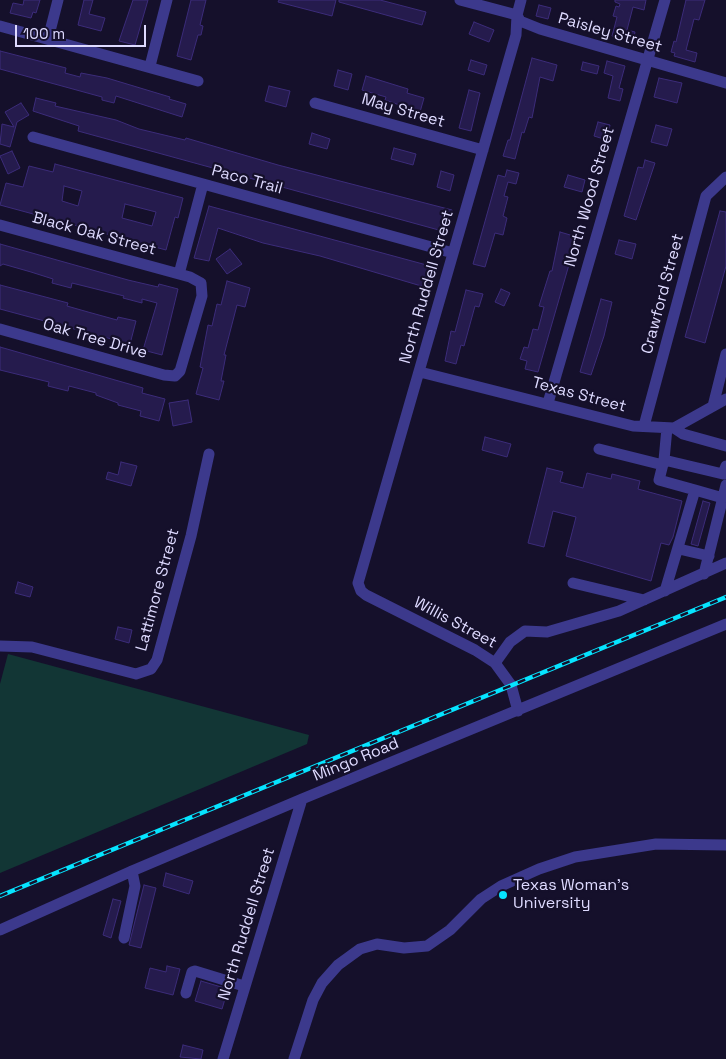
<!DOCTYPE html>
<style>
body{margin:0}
#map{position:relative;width:726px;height:1059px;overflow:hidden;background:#15102b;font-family:"Space Grotesk",sans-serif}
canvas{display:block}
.scale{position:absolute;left:15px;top:25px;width:131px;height:22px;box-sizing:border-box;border:2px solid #dedaff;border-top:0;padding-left:6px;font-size:15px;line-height:18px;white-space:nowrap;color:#dedaff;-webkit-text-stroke:4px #15102b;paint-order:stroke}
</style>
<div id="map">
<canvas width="726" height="1059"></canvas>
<div class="scale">100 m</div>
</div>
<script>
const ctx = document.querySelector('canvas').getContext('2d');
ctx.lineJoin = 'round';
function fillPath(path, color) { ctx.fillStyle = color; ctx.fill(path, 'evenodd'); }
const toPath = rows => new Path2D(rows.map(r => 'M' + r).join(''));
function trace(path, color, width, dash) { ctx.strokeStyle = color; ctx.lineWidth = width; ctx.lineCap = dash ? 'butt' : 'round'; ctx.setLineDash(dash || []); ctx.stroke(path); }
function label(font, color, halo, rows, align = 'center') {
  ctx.font = font + ' "Space Grotesk",sans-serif'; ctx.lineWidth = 4.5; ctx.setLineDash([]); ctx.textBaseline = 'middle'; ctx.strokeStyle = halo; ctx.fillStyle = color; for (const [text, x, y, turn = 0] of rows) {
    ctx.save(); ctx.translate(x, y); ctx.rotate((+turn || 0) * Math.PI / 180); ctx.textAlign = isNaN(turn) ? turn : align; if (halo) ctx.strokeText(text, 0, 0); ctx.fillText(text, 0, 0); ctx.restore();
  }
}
fillPath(toPath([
 [8,654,309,735,307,744,0,873,0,684]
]), '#123635');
const building = toPath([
 [24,0,40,0,36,13,33,12,31,18,10,13,13,3,23,5,24,0],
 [84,0,93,0,89,14,105,18,101,31,78,25,84,0],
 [133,0,148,0,135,45,119,41,133,0],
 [191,0,206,0,200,25,203,26,201,35,198,35,191,60,177,56,191,0],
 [279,0,336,0,332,16,278,2,279,0],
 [339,0,380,0,426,12,422,25,339,2,339,0],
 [615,0,646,0,644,10,633,7,627,30,635,32,633,42,612,36,617,17,613,16,616,6,619,7,620,4,615,2,615,0],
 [686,0,705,0,699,20,694,19,686,50,697,53,695,62,674,56,675,53,671,52,674,41,676,42,686,0],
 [539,5,551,8,548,19,536,16,539,5],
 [474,22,494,30,489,42,469,34,474,22],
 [0,51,66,68,65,73,80,77,81,73,107,78,170,97,169,99,186,104,182,117,116,96,114,103,102,100,102,97,0,69,0,51],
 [532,58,557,65,553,81,540,77,532,118,529,117,524,133,522,132,515,159,503,156,508,140,510,140,532,58],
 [471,60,487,65,484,75,468,70,471,60],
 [607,61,625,66,619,88,623,89,620,101,608,98,613,76,604,73,607,61],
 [583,62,599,66,597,74,581,70,583,62],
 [338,70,352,74,348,90,334,86,338,70],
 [366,76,408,89,407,93,424,98,420,112,385,100,386,97,362,90,366,76],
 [659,78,682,83,677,103,654,97,659,78],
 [269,86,290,91,286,107,265,101,269,86],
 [469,90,480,93,471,131,459,128,469,90],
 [36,98,56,103,55,106,116,120,139,129,185,140,186,138,278,165,452,210,446,232,78,131,79,126,33,111,36,98],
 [21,103,29,115,17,122,10,147,0,144,2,124,14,127,5,112,21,103],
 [598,122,610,125,607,140,594,136,598,122],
 [656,125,672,129,667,146,651,142,656,125],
 [312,133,330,139,327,149,309,144,312,133],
 [394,148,416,154,413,165,391,159,394,148],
 [12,151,20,168,8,174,0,156,12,151],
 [645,160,655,163,636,220,624,216,638,167,643,168,645,160],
 [55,164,183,198,178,218,175,217,166,250,0,205,6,183,23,187,29,166,53,172,55,164],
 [64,186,82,191,78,206,62,201,64,186],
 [125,204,156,212,152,226,122,218,125,204],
 [507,170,519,173,516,184,508,182,504,196,508,197,503,216,507,218,503,235,495,233,485,267,473,264,498,175,505,177,507,170],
 [441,171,454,175,450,191,437,187,441,171],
 [568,175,585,180,582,192,564,187,568,175],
 [209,206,434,267,428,288,320,256,263,243,218,228,209,261,194,258,209,206],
 [720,211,726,212,726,266,705,343,685,337,720,211],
 [560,232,577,237,538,372,525,369,527,361,520,359,524,347,528,348,533,329,538,330,544,307,539,306,550,271,552,271,560,232],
 [619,240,636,244,632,259,615,254,619,240],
 [0,244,128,280,158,287,159,284,178,289,162,355,143,350,157,303,142,299,142,303,123,298,124,296,72,283,71,288,52,283,53,279,31,272,3,264,0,266,0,244],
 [230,249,242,264,227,274,216,259,230,249],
 [227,281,250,288,245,307,237,305,224,355,226,355,221,381,224,381,219,400,196,394,203,368,200,367,208,325,212,326,217,304,221,305,227,281],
 [0,285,68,303,67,306,88,312,117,320,118,317,136,321,130,344,0,309,0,285],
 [501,289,510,293,504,306,495,302,501,289],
 [466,290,483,294,479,307,475,306,464,346,461,345,456,364,445,361,451,331,455,332,466,290],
 [601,299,612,302,604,336,591,375,580,372,601,299],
 [0,347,143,388,142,393,165,399,159,421,140,416,141,411,118,405,118,403,96,395,96,393,69,386,68,391,48,386,49,382,0,370,0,347],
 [188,400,192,422,173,426,169,403,188,400],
 [485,437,511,444,507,457,482,450,485,437],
 [121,462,137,466,131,486,106,479,108,472,118,475,121,462],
 [547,468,563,472,560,482,583,488,587,473,611,479,612,474,640,481,638,489,682,501,673,537,669,545,661,543,651,581,566,556,576,517,553,511,544,547,528,543,547,468],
 [703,501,710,503,698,546,691,544,703,501],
 [18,582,33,587,30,597,15,593,18,582],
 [118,627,132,630,129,643,115,639,118,627],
 [166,873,193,881,189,894,163,886,166,873],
 [144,885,156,888,141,948,129,945,144,885],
 [113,899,121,901,111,938,103,935,113,899],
 [167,966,180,969,173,995,145,988,150,968,166,972,167,966],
 [201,981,228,989,222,1009,195,1001,201,981],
 [183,1045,203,1050,201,1059,180,1057,183,1045]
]);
fillPath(building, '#251b4d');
trace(building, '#3c2c7a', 1);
trace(toPath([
 [460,0,517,15,520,21,540,29,726,83],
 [0,26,198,81],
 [48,39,58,0],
 [150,66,167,0],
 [315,103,483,150],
 [33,137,453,253],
 [0,225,190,277,201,283,202,296,180,371,175,376,164,375,0,329],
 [179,274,203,184],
 [420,372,633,426,674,428,726,399],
 [548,403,665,0],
 [713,406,726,354],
 [644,426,706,196,726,177],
 [667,428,664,460,723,474,726,466],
 [674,428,683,434,726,446],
 [599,449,663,465],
 [664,460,659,480,695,490],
 [679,549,709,556],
 [704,574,726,485],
 [573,583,644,600],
 [665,591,695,490,723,498],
 [0,646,32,647,136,674,151,669,157,660,191,536,209,454],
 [495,663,510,642,525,631,547,632,619,611,726,563],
 [518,711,511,685,495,663,475,650,366,595,361,591,358,583,516,35,517,15,521,0],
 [0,930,132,871,302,799,726,624],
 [124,938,135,886,132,871],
 [186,993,192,972,195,971,244,986],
 [223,1059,302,799],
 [294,1059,313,1000,322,983,338,965,360,949,377,944,404,948,427,946,450,930,481,899,501,886,539,869,575,857,656,844,726,845]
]), '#3c398c', 11);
const rail = toPath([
 [0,896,726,597]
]);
trace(rail, '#06e4ff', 4.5);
trace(rail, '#15102b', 2.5, [8]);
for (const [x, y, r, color] of [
 [503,895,5,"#06e4ff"]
]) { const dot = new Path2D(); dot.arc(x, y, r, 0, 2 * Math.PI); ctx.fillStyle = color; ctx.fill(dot); trace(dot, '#15102b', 2); }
label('16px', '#dedaff', '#15102b', [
 ["Paisley Street",610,33,16],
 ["May Street",403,111,16],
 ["Paco Trail",247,180,15],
 ["North Wood Street",590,197,-74],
 ["Black Oak Street",94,234,15],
 ["North Ruddell Street",427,287,-74],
 ["Crawford Street",663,294,-75],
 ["Oak Tree Drive",95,339,16],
 ["Texas Street",579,395,15],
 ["Lattimore Street",158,590,-75],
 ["Willis Street",455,623,28],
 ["Mingo Road",356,760,-22],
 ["North Ruddell Street",247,924,-73]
]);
label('16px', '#dedaff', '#15102b', [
 ["Texas Woman's",513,886],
 ["University",513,904]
], 'left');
</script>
